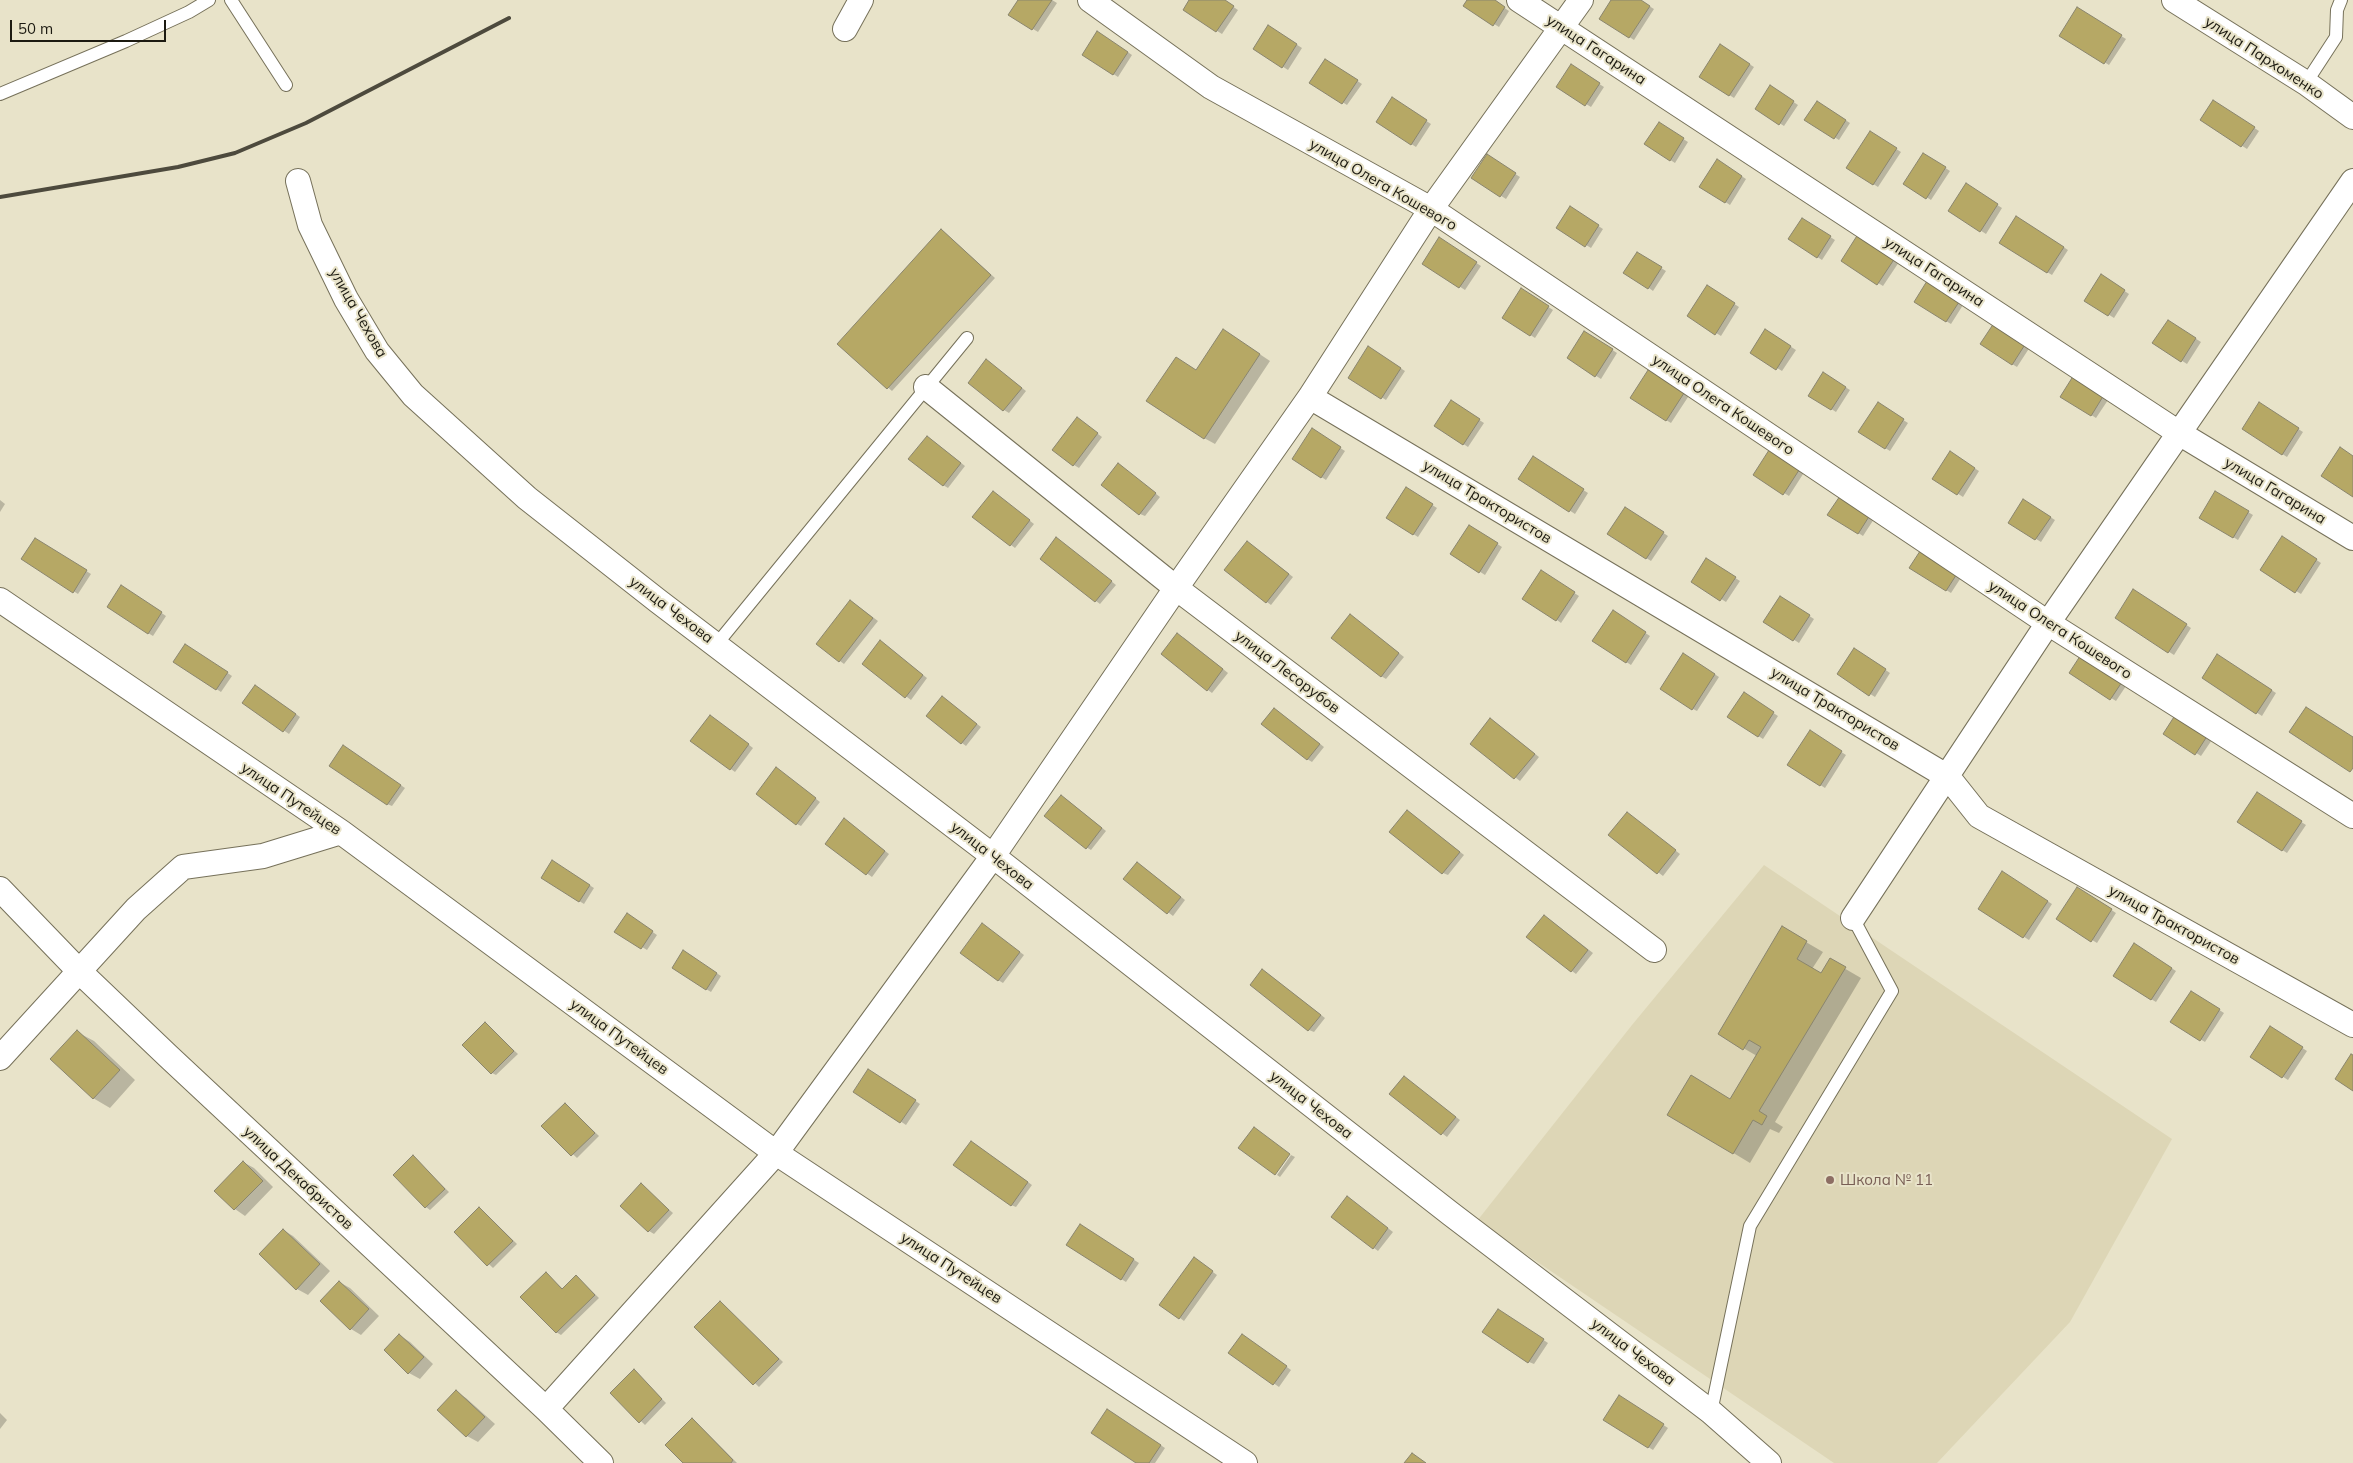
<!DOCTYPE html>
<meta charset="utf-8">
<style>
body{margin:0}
#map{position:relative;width:2353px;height:1463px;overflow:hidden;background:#e8e3c9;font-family:Mulish,sans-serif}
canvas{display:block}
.scale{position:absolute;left:10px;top:20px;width:156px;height:22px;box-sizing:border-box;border:2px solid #1c1a11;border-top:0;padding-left:6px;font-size:15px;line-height:18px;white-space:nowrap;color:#1c1a11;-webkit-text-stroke:4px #e8e3c9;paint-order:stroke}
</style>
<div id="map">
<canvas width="2353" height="1463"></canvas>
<div class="scale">50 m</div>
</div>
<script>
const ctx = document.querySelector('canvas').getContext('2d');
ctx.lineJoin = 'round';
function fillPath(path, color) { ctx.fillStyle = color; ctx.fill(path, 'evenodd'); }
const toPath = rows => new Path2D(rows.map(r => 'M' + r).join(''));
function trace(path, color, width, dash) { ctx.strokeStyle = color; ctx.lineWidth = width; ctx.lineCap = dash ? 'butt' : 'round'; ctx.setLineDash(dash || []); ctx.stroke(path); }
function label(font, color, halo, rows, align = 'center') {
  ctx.font = font + ' Mulish,sans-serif'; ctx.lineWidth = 4; ctx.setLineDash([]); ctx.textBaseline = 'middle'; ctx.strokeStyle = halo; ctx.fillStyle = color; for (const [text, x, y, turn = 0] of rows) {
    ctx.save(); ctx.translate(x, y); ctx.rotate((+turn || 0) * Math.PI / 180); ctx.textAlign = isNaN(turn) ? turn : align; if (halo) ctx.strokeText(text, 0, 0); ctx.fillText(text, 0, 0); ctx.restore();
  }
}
fillPath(toPath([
 [1764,865,2172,1139,2070,1322,1937,1463,1834,1463,1477,1221,1632,1025]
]), '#ddd6b6');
fillPath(toPath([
 [1019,0,1052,0,1057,3,1038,32,1010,15],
 [1191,0,1223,0,1238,10,1222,34,1184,10],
 [1468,0,1493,0,1509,11,1499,27,1465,6],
 [1612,0,1639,0,1654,9,1634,40,1600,18],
 [2078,9,2126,39,2109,65,2061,35],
 [1269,27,1302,48,1288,70,1255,49],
 [1102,35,1132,55,1118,77,1083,54],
 [1720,46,1754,67,1734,98,1700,76],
 [1330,63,1362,84,1347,105,1311,82],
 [1571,66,1604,87,1591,107,1558,87],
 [1771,87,1798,105,1784,126,1757,109],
 [1397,102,1431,124,1416,147,1377,122],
 [1817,102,1850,123,1839,140,1806,119],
 [2218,104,2259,131,2247,149,2202,120],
 [1659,124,1688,142,1675,163,1646,144],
 [1871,133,1901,152,1878,187,1848,168],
 [1924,154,1950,171,1931,200,1905,183],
 [1487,156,1520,177,1506,199,1473,178],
 [1718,161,1746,179,1730,205,1701,186],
 [1966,185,2002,208,1986,234,1949,210],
 [1575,211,1603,229,1591,248,1558,228],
 [1802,219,1835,240,1822,260,1790,239],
 [2022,220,2068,250,2052,275,2047,272],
 [942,230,995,278,892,391,839,344],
 [1444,242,1481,266,1465,290,1423,263],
 [1638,254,1666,271,1653,291,1649,288],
 [1901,259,1883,286,1843,261],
 [2102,276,2129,294,2114,318,2086,300],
 [1928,283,1963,305,1951,324,1946,321],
 [1708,287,1739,307,1721,336,1689,316],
 [1522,290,1553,310,1535,338,1504,318],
 [2168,321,2201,342,2187,364,2154,343],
 [1994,325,2030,347,2017,367,2012,364],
 [1765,330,1796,350,1782,371,1751,352],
 [1585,332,1617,353,1601,379,1568,358],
 [1234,337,1270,361,1215,444,1204,438,1197,371],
 [1369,348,1405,371,1386,400,1350,377],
 [991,364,1026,391,1009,413,1004,410],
 [1650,368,1690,394,1671,423,1666,420],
 [1824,374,1850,390,1836,412,1810,395],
 [2112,394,2096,418,2062,396],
 [1451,402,1484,423,1468,447,1436,426],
 [1878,404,1908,423,1890,451,1860,432],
 [2259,404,2303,432,2287,457,2243,429],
 [1082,422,1102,437,1079,468,1074,465],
 [1312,430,1345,451,1326,480,1294,459],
 [932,440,965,466,948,488,943,485],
 [1771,449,1805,471,1789,496,1755,475],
 [1950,453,1979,471,1963,497,1934,478],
 [1533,458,1588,493,1575,514,1520,478],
 [1123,468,1160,497,1145,516,1140,514],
 [1407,489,1437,508,1418,537,1388,518],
 [993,492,1034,524,1015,548,1011,545],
 [2216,493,2253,515,2238,540,2201,517],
 [1840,497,1874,519,1863,536,1829,514],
 [0,500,5,504,0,512],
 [2023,500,2055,520,2041,542,2009,522],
 [1630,511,1668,536,1651,561,1609,534],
 [1470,526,1502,547,1485,575,1452,554],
 [35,539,91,574,78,594,23,559],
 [2288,541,2321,563,2301,594,2262,570],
 [1062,542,1116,585,1100,604,1096,601],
 [1252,545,1293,577,1271,605,1267,602],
 [1707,560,1740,581,1726,602,1693,581],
 [1911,568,1964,573,1951,593],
 [1541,572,1579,596,1561,623,1557,620],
 [126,589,166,616,153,636,148,633],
 [2139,594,2191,628,2174,655,2116,618],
 [1780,597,1814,619,1799,643,1765,621],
 [851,601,878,621,844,664,840,661],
 [1613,612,1650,636,1631,665,1594,641],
 [1355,619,1404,657,1386,679,1381,676],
 [1183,637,1228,673,1212,693,1208,690],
 [885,645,927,678,911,700,863,664],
 [190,648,232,676,221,692,175,662],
 [1859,652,1890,673,1875,697,1838,674],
 [2218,656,2276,693,2262,716,2203,678],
 [1688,657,1719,677,1697,711,1693,709],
 [2071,673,2132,677,2116,701],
 [260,689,300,717,289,734,243,702],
 [1744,694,1778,716,1763,739,1729,717],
 [947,701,981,727,966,746,962,743],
 [1275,709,1324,747,1312,762,1307,759],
 [715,719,753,748,735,772,692,741],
 [1496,723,1539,757,1520,781,1472,744],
 [2218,731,2201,756,2165,733],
 [1810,732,1846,755,1825,788,1789,765],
 [348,750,405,788,392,806,387,804],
 [781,772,820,802,801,826,797,824],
 [2257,794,2306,825,2287,853,2239,822],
 [1066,799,1106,831,1091,850,1086,847],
 [1627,813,1680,854,1663,876,1610,835],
 [1412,814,1464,855,1448,875,1443,873],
 [849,823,889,854,872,877,826,844],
 [552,862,594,888,584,904,542,878],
 [1142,866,1185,900,1173,916,1125,879],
 [2007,876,2052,904,2029,940,1979,908],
 [2082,891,2116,913,2097,943,2058,919],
 [632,918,657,935,647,950,616,931],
 [1549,919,1593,953,1576,974,1572,971],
 [987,928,1024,955,1003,983,998,980],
 [1799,938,1823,952,1812,969,1822,975,1830,960,1861,978,1775,1122,1783,1127,1779,1133,1770,1129,1750,1163,1669,1114,1731,1100,1757,1056,1719,1034],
 [2140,948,2176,971,2156,1002,2151,999],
 [688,955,721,976,711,992,706,989],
 [1263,970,1325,1018,1314,1032,1309,1030],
 [2191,992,2224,1013,2205,1042,2172,1022],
 [485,1024,518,1054,496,1075,492,1073],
 [2270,1027,2307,1051,2288,1080,2252,1057],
 [77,1032,94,1041,135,1080,110,1108,93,1098],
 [874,1073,920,1104,906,1125,855,1091],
 [1404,1077,1460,1120,1447,1137,1391,1094],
 [565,1104,599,1136,577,1158,543,1126],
 [976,1145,1032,1185,1016,1207,1011,1205],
 [1291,1155,1295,1157,1280,1177,1277,1175],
 [413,1157,449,1192,430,1210,426,1207],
 [243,1162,254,1168,273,1187,245,1216,235,1209,216,1191],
 [641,1185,673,1213,654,1234,649,1231],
 [1352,1201,1393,1232,1378,1251,1374,1248],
 [480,1208,517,1244,493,1268,455,1232],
 [1085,1229,1139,1263,1126,1282,1068,1245],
 [283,1230,293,1236,330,1271,308,1295,297,1289],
 [1199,1262,1217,1275,1184,1321,1180,1318],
 [546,1274,563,1289,576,1276,599,1298,561,1335,556,1332],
 [339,1282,350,1288,379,1316,361,1335,351,1329],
 [720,1302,783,1362,759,1387,696,1327],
 [1503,1313,1548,1343,1534,1364,1529,1362],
 [399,1335,410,1342,433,1364,420,1379,409,1373],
 [1247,1338,1291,1370,1279,1387,1230,1353],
 [634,1371,666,1403,645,1425,612,1393],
 [456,1392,466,1398,495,1424,478,1442,467,1436,439,1410],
 [1625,1400,1668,1428,1653,1450,1605,1420],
 [0,1413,7,1420,0,1429],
 [1112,1413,1165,1448,1155,1463,1138,1463],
 [692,1420,697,1423,737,1463,685,1463]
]), '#0003');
const building = toPath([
 [1018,0,1052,0,1032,30,1008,15,1018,0],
 [1189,0,1225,0,1234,6,1216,32,1183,10,1189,0],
 [1467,0,1495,0,1505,7,1493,26,1463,6,1467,0],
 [1611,0,1641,0,1650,6,1629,38,1599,19,1611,0],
 [2077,7,2122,35,2104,64,2059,36,2077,7],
 [1268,25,1297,44,1282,68,1253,49,1268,25],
 [1097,31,1128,52,1113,75,1082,55,1097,31],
 [1720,44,1750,64,1729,96,1699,77,1720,44],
 [1325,59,1358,80,1342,104,1309,83,1325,59],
 [1571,64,1600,83,1585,106,1556,87,1571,64],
 [1770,85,1794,101,1779,125,1755,109,1770,85],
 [1392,97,1427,120,1411,145,1376,122,1392,97],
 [2213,100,2255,127,2241,147,2200,120,2213,100],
 [1817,101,1846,120,1834,139,1804,120,1817,101],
 [1659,122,1684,138,1670,161,1644,144,1659,122],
 [1870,131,1897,148,1873,185,1846,168,1870,131],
 [1923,153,1946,167,1926,199,1903,184,1923,153],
 [1487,154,1516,173,1500,197,1471,178,1487,154],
 [1717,159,1742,176,1725,203,1699,187,1717,159],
 [1966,183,1998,204,1980,232,1948,211,1966,183],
 [1570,206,1599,225,1585,247,1556,228,1570,206],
 [2016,216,2064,247,2047,273,1999,243,2016,216],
 [1802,218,1831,236,1817,258,1788,239,1802,218],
 [941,229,991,275,887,389,837,344,941,229],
 [1860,231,1897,255,1877,285,1841,261,1860,231],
 [1439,237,1477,262,1459,288,1422,264,1439,237],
 [1637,252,1662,267,1648,289,1623,273,1637,252],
 [2101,274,2125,290,2108,316,2084,301,2101,274],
 [1927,281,1959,302,1946,322,1914,302,1927,281],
 [1707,285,1735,303,1715,335,1687,316,1707,285],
 [1521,288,1549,306,1530,336,1502,318,1521,288],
 [2168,320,2196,338,2181,362,2152,343,2168,320],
 [1994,323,2026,343,2012,365,1980,344,1994,323],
 [1223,329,1260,354,1204,439,1146,401,1176,357,1196,370,1223,329],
 [1765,329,1791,346,1776,370,1750,353,1765,329],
 [1584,331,1613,349,1595,377,1567,358,1584,331],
 [1368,346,1401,368,1381,399,1348,378,1368,346],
 [986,359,1022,388,1003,411,968,383,986,359],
 [1650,367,1686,390,1666,421,1630,398,1650,367],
 [2077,370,2107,390,2091,416,2060,397,2077,370],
 [1823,372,1846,387,1831,410,1808,396,1823,372],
 [1451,400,1480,419,1463,445,1434,426,1451,400],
 [1878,402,1904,419,1885,449,1858,432,1878,402],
 [2259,402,2299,428,2282,455,2242,429,2259,402],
 [1077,417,1098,433,1073,466,1052,450,1077,417],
 [1312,428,1341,447,1321,478,1292,459,1312,428],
 [927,436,961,463,943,486,908,459,927,436],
 [1771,447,1801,467,1783,495,1753,475,1771,447],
 [2340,447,2353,456,2353,497,2321,476,2340,447],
 [1950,451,1975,468,1957,495,1932,479,1950,451],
 [1533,456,1584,489,1569,512,1518,479,1533,456],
 [1118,463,1156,493,1139,515,1101,485,1118,463],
 [1406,487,1433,504,1413,535,1386,518,1406,487],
 [993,491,1030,520,1010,546,972,517,993,491],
 [2215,491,2249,511,2233,538,2199,518,2215,491],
 [1840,496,1870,515,1858,534,1827,515,1840,496],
 [2023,499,2051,517,2035,540,2008,523,2023,499],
 [1625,507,1664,532,1646,559,1607,534,1625,507],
 [1469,525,1498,543,1479,573,1450,554,1469,525],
 [2282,536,2317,559,2295,593,2260,570,2282,536],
 [1056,537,1112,581,1095,602,1040,559,1056,537],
 [35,538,87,570,73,593,21,559,35,538],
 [1247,541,1289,574,1266,603,1224,570,1247,541],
 [1924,545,1960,569,1946,591,1909,568,1924,545],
 [1706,558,1736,577,1720,601,1691,582,1706,558],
 [1541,570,1575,592,1556,621,1522,599,1541,570],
 [121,585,162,612,148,634,107,607,121,585],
 [2133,589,2187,624,2168,653,2115,618,2133,589],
 [1780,596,1810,615,1793,641,1763,622,1780,596],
 [850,600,873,618,839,662,816,644,850,600],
 [1613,610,1646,632,1626,663,1592,641,1613,610],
 [1350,614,1399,653,1381,677,1331,638,1350,614],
 [1177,633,1223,669,1207,691,1161,654,1177,633],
 [880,640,923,675,905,698,862,664,880,640],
 [185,644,228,672,216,690,173,662,185,644],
 [2086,647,2128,673,2110,700,2069,673,2086,647],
 [1854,648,1886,669,1869,696,1837,674,1854,648],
 [1683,653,1715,674,1692,710,1660,689,1683,653],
 [2217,654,2272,690,2256,714,2202,678,2217,654],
 [255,685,296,714,283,732,242,703,255,685],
 [1744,692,1774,712,1758,737,1727,717,1744,692],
 [942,696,977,724,961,744,926,716,942,696],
 [2181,706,2213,727,2195,755,2163,734,2181,706],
 [2306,707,2353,737,2353,768,2350,772,2289,732,2306,707],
 [1274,708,1320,744,1307,760,1261,724,1274,708],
 [710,715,749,744,730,770,690,741,710,715],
 [1490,718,1535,754,1514,779,1470,744,1490,718],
 [1810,730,1842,751,1820,786,1787,765,1810,730],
 [343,745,401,785,387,805,329,766,343,745],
 [776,767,816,798,796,825,756,794,776,767],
 [2257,792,2302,821,2282,851,2237,822,2257,792],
 [1061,795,1102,828,1086,849,1044,816,1061,795],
 [1407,810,1460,852,1442,874,1389,832,1407,810],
 [1627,812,1676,850,1657,874,1608,835,1627,812],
 [844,818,885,851,866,875,825,844,844,818],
 [552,860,590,885,579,902,541,878,552,860],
 [1137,862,1181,897,1167,914,1123,879,1137,862],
 [2002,871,2048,901,2023,938,1978,909,2002,871],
 [2077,887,2112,909,2091,942,2056,919,2077,887],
 [627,913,653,931,641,949,614,932,627,913],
 [1544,915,1588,950,1571,972,1526,937,1544,915],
 [982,923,1020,952,998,981,960,953,982,923],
 [1782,926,1807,941,1797,959,1821,973,1830,958,1846,967,1759,1111,1767,1116,1762,1125,1753,1120,1733,1154,1667,1115,1691,1075,1730,1099,1761,1047,1749,1040,1743,1050,1718,1034,1782,926],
 [2134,943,2172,968,2151,1000,2113,976,2134,943],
 [683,950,717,973,706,990,672,968,683,950],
 [1262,969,1321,1015,1308,1031,1250,985,1262,969],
 [2191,991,2220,1009,2200,1041,2170,1022,2191,991],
 [485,1022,514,1051,491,1074,462,1045,485,1022],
 [2270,1026,2303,1047,2282,1078,2250,1057,2270,1026],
 [77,1030,120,1070,93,1099,50,1059,77,1030],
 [2351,1054,2353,1055,2353,1091,2335,1079,2351,1054],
 [868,1069,916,1100,900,1123,853,1092,868,1069],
 [1404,1076,1456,1117,1441,1135,1389,1094,1404,1076],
 [565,1103,595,1133,571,1156,541,1126,565,1103],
 [1254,1127,1290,1154,1275,1175,1238,1148,1254,1127],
 [971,1141,1028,1182,1011,1206,953,1165,971,1141],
 [413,1155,445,1189,425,1208,393,1175,413,1155],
 [243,1161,263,1181,234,1210,214,1191,243,1161],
 [641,1183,669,1210,648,1232,620,1206,641,1183],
 [1347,1196,1388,1228,1373,1249,1331,1217,1347,1196],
 [479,1207,513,1241,487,1266,454,1232,479,1207],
 [1080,1224,1134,1259,1121,1280,1066,1245,1080,1224],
 [283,1229,320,1264,296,1290,259,1254,283,1229],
 [1194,1257,1213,1271,1179,1319,1159,1305,1194,1257],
 [546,1272,562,1289,576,1275,595,1295,556,1333,520,1297,546,1272],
 [339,1281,369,1309,350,1330,320,1301,339,1281],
 [720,1301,779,1359,753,1385,694,1327,720,1301],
 [1498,1309,1544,1339,1528,1363,1482,1332,1498,1309],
 [399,1334,424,1357,408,1374,384,1350,399,1334],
 [1242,1334,1287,1366,1273,1385,1228,1353,1242,1334],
 [634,1369,662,1399,639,1423,610,1393,634,1369],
 [456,1390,485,1417,466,1437,437,1410,456,1390],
 [1619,1395,1664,1424,1648,1448,1603,1420,1619,1395],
 [1107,1409,1161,1445,1149,1463,1136,1463,1091,1433,1107,1409],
 [692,1418,733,1460,731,1463,683,1463,665,1445,692,1418],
 [1412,1453,1426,1463,1404,1463,1412,1453]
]);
fillPath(building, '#b6a865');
trace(building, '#8a856e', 1);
const service = toPath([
 [231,0,286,85],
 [2306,83,2336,37,2337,10,2341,0],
 [0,94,126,41,189,12,209,0],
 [716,645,967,338],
 [1711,1412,1750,1226,1892,991,1853,918]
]);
const minor = toPath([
 [1090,0,1211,87,1431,209,2048,623,2353,816],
 [1519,0,2179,433,2353,538],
 [2174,0,2306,83,2353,117],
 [845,29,861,0],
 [298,181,310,225,346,299,377,351,413,395,527,498,658,601,993,856,1451,1214,1711,1412,1769,1463],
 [926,387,1176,588,1654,950],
 [1310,397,1948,777,1979,816,2353,1025],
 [0,600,341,832,776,1153,1245,1463],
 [0,889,80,972,168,1056,546,1409,601,1463],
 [1853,918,2048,623,2353,181],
 [0,1058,136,909,183,867,263,856,341,832],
 [546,1409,776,1153,993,856,1176,588,1310,397,1431,209,1581,0]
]);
trace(service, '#76715a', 14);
trace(minor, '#76715a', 26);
trace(service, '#fff', 12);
trace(minor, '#fff', 24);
trace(toPath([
 [0,197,178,167,235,153,306,123,509,18]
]), '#4d4a3d', 4);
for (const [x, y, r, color] of [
 [1830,1180,5,"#8d6e63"]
]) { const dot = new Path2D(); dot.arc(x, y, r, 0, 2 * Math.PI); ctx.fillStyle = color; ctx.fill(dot); trace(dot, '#e8e3c9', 2); }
label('15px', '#1c1a11', '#e8e3c9', [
 ["улица Гагарина",1596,50,33],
 ["улица Пархоменко",2264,58,33],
 ["улица Олега Кошевого",1383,185,30],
 ["улица Гагарина",1934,272,33],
 ["улица Чехова",358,313,60],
 ["улица Олега Кошевого",1723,405,34],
 ["улица Гагарина",2275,491,31],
 ["улица Трактористов",1487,502,31],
 ["улица Чехова",671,610,37],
 ["улица Олега Кошевого",2060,630,33],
 ["улица Лесорубов",1287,672,37],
 ["улица Трактористов",1835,709,31],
 ["улица Путейцев",291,799,34],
 ["улица Чехова",992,856,38],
 ["улица Трактористов",2174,925,29],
 ["улица Путейцев",619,1037,36],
 ["улица Чехова",1311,1105,38],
 ["улица Декабристов",298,1178,43],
 ["улица Путейцев",951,1268,33],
 ["улица Чехова",1633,1352,37]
]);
label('15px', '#785e54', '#e8e3c9', [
 ["Школа № 11",1840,1180]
], 'left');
</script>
